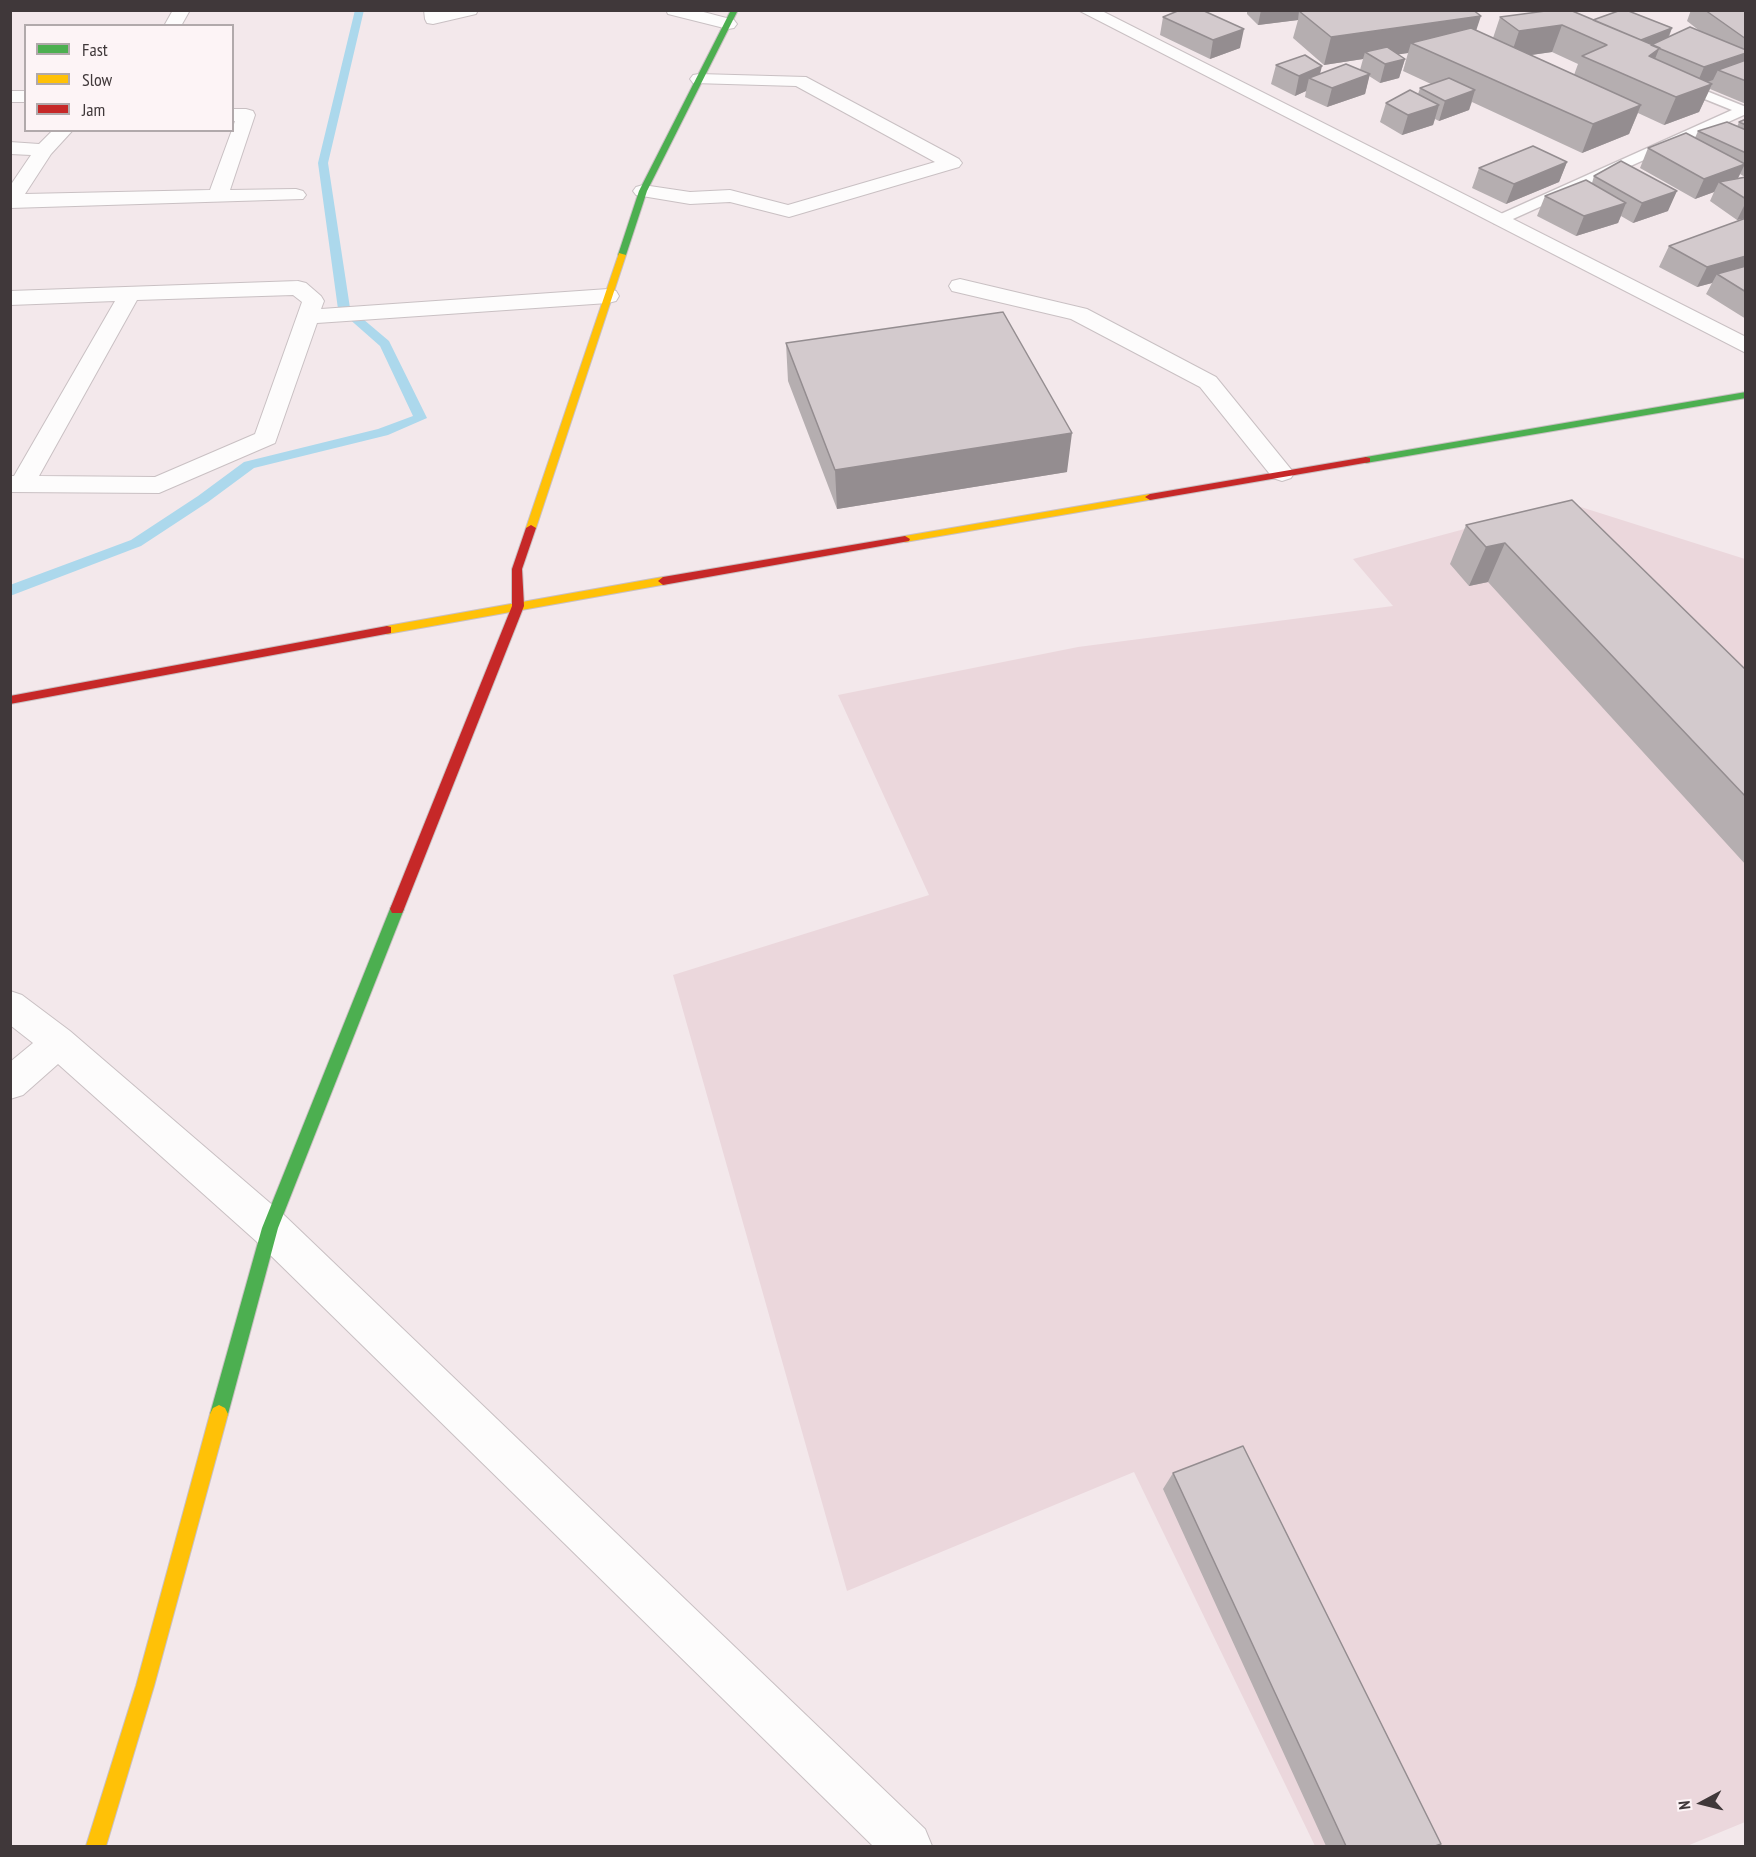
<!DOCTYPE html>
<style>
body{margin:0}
#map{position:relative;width:1756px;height:1857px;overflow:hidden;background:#f3e8eb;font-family:"PT Sans Narrow",sans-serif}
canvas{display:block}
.frame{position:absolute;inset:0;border:12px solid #40383a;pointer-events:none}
.legend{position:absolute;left:24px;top:24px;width:210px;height:108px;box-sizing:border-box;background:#fdf4f6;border:2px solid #b1a9ab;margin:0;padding:8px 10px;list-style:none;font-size:18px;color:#40383a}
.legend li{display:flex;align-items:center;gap:12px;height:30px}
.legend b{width:30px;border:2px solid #b1a9ab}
.north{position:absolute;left:1672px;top:1773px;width:60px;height:60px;-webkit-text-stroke:4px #fdf4f6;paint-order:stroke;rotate:263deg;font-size:16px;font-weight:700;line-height:24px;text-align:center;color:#40383a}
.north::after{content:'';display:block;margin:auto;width:21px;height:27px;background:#40383a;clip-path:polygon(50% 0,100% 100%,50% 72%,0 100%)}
</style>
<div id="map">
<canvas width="1756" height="1857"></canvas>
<div class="frame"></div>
<ul class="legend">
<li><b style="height:8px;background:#4caf50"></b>Fast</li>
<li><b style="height:8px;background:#ffc107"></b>Slow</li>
<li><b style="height:8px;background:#c62828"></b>Jam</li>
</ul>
<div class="north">N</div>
</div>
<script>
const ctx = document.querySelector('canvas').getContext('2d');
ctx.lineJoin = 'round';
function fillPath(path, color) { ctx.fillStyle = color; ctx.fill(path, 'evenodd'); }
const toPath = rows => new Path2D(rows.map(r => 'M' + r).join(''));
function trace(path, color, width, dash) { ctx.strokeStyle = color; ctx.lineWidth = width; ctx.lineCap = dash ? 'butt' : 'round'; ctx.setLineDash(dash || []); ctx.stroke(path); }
fillPath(toPath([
 [1565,502,1745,559,1745,1822,1687,1846,1315,1846,1134,1472,847,1591,673,975,929,895,838,695,1078,647,1393,606,1353,559]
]), '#ebd7dc');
fillPath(toPath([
 [355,10,364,10,328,163,350,308,389,341,427,418,388,435,254,468,208,502,141,546,10,596,10,585,131,540,198,496,244,462,378,429,413,416,380,346,338,309,318,163,355,10]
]), '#acd8ec');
const lane = toPath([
 [1679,80,1746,107,1746,114,1504,223,1494,223,1492,220,1494,217,1732,110,1675,87,1673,84,1679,80]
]);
const street = toPath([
 [173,10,190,10,181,26,164,26,173,10],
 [424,10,441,12,478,10,476,14,433,24,427,23,425,19,424,10],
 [666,10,696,10,734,20,737,24,734,28,728,29,668,14,666,10],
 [1078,10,1100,10,1746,337,1746,353,1078,10],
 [699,74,806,77,959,159,962,163,959,167,789,217,730,202,690,204,636,195,633,191,636,187,643,185,690,192,730,190,788,205,935,162,796,86,693,83,690,79,693,75,699,74],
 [10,91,26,91,26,102,10,102,10,91],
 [232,109,246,109,253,111,255,115,230,190,296,189,303,191,306,195,303,199,10,208,10,186,31,155,10,154,10,142,39,144,53,130,73,130,51,154,25,194,210,190,232,130,235,121,232,121,232,109],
 [960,279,1087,309,1216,377,1294,473,1291,478,1282,481,1273,478,1200,387,1071,319,952,291,949,286,952,281,960,279],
 [298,281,306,283,321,296,324,301,321,309,608,289,616,291,619,296,616,301,608,303,317,323,275,443,159,493,10,492,10,476,14,476,115,301,10,305,10,291,298,281],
 [293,295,302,302,255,434,155,477,39,476,137,300,293,295],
 [10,991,22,995,70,1031,284,1215,925,1829,932,1846,873,1846,256,1241,58,1064,23,1095,10,1099,10,1062,33,1043,10,1025,10,991]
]);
const fast = toPath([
 [731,10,738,10,647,191,626,255,619,257,618,255,639,191,731,10],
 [1746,392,1746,398,1366,463,1361,460,1366,457,1746,392],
 [397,904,402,905,404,909,278,1228,228,1414,225,1420,219,1423,213,1420,210,1414,262,1228,390,909,392,905,397,904]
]);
const slow = toPath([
 [619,253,626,255,536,528,531,531,527,530,526,528,619,253],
 [1150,494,1154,495,1154,499,905,542,900,539,905,536,1150,494],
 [663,577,668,581,667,584,387,634,381,630,387,626,663,577],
 [219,1405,225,1408,228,1414,154,1686,106,1846,86,1846,136,1686,210,1414,213,1408,219,1405]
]);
const jam = toPath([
 [1366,457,1370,458,1370,462,1150,500,1145,497,1150,494,1366,457],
 [531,525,536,528,522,569,524,606,404,909,402,913,392,913,390,909,512,606,512,569,526,528,531,525],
 [905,536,910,539,909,541,663,585,658,581,663,577,905,536],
 [387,626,391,627,391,633,10,704,10,696,387,626]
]);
trace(lane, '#c9c0c3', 3);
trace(street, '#c9c0c3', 2);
trace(fast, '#c9c0c3', 2);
trace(slow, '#c9c0c3', 2);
trace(jam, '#c9c0c3', 2);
fillPath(lane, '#fdfcfc');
fillPath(street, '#fdfcfc');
fillPath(fast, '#4caf50');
fillPath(slow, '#ffc107');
fillPath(jam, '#c62828');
fillPath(toPath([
 [1247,10,1473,10,1476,31,1493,38,1500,17,1593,20,1672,28,1669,37,1701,32,1687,21,1691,10,1746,10,1746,104,1710,89,1699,112,1664,125,1638,113,1629,134,1582,153,1472,102,1469,110,1439,121,1435,119,1433,125,1402,135,1380,122,1386,103,1418,94,1420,88,1431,84,1403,71,1408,53,1398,54,1405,59,1399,78,1380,83,1369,76,1365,94,1327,107,1305,97,1306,91,1295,96,1271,84,1276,65,1320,74,1360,70,1363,59,1324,65,1293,38,1298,20,1258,25,1247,14],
 [1552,52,1578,64,1574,75,1531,55],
 [1163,17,1240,48,1210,59,1160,35],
 [1746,119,1746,218,1737,220,1710,201,1714,192,1695,199,1640,168,1648,148,1695,138,1698,131,1737,127,1739,122],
 [1740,174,1745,177,1738,178],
 [1567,162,1559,182,1506,204,1472,188,1479,168],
 [1594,176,1668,211,1633,223,1621,216,1618,223,1576,236,1537,216,1545,196,1592,183],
 [1746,218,1746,319,1706,294,1712,283,1697,287,1659,267,1669,246],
 [786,343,1067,472,837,509,788,381],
 [1572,500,1746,670,1746,865,1488,582,1469,586,1450,564,1466,525],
 [1173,1473,1435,1846,1326,1846,1163,1489]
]), '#b5aeb0');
fillPath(toPath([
 [1261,10,1367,10,1299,11,1298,20,1258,25],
 [1481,16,1472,43,1411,43,1408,53,1375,58,1365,52,1363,59,1324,65,1331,37],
 [1562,25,1552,52,1510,58,1519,31],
 [1672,28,1664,47,1659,49,1648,76,1649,56,1638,42],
 [1244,29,1240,48,1210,59,1213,40],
 [1746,53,1746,58,1740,71,1718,70,1713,80,1696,86,1704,67],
 [1405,59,1399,78,1380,83,1385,64],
 [1322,66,1318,82,1309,78,1306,91,1295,96,1299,76],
 [1370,74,1365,94,1327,107,1332,88],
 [1712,84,1699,112,1664,125,1676,97],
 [1475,90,1469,110,1439,121,1445,101],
 [1439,105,1433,125,1402,135,1408,115],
 [1641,105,1629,134,1582,153,1593,124],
 [1567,162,1559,182,1506,204,1514,184],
 [1745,164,1735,184,1719,182,1714,192,1695,199,1704,179],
 [1677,191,1668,211,1633,223,1642,203],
 [1746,202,1746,218,1737,220],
 [1626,203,1618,223,1576,236,1584,216],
 [1746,256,1746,273,1717,274,1712,283,1697,287,1707,267],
 [1072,433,1067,472,837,509,835,470],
 [1505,543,1488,582,1469,586,1486,547]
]), '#948d90');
const building = toPath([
 [1180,10,1202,10,1244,29,1213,40,1163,17,1180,10],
 [1303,10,1473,10,1481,16,1331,37,1299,11,1303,10],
 [1553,10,1570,10,1660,48,1649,56,1712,84,1676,97,1582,56,1607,45,1562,25,1519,31,1500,17,1553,10],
 [1621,10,1626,10,1672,28,1641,40,1593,20,1621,10],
 [1705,10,1746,10,1746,39,1705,10],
 [1690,27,1746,50,1746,53,1704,67,1651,45,1690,27],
 [1471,28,1641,105,1593,124,1411,43,1471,28],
 [1387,47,1405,59,1385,64,1365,52,1387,47],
 [1305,55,1322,66,1299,76,1276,65,1305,55],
 [1746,60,1746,81,1718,70,1746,60],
 [1346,64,1370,74,1332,88,1309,78,1346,64],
 [1449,78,1475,90,1445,101,1420,88,1449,78],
 [1410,90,1439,105,1408,115,1386,103,1410,90],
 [1746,119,1746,125,1739,122,1746,119],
 [1727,122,1746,130,1746,153,1698,131,1727,122],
 [1686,133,1745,164,1704,179,1648,148,1686,133],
 [1533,146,1567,162,1514,184,1479,168,1533,146],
 [1621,161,1677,191,1642,203,1594,176,1621,161],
 [1746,177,1746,199,1719,182,1746,177],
 [1586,180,1626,203,1584,216,1545,196,1586,180],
 [1746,218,1746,256,1707,267,1669,246,1746,218],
 [1746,266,1746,292,1717,274,1746,266],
 [1003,312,1072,433,835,470,786,343,1003,312],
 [1572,500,1746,670,1746,797,1505,543,1486,547,1466,525,1572,500],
 [1243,1446,1441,1844,1435,1846,1346,1846,1173,1473,1243,1446]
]);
fillPath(building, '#d3cacd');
trace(building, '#948d90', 1.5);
</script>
